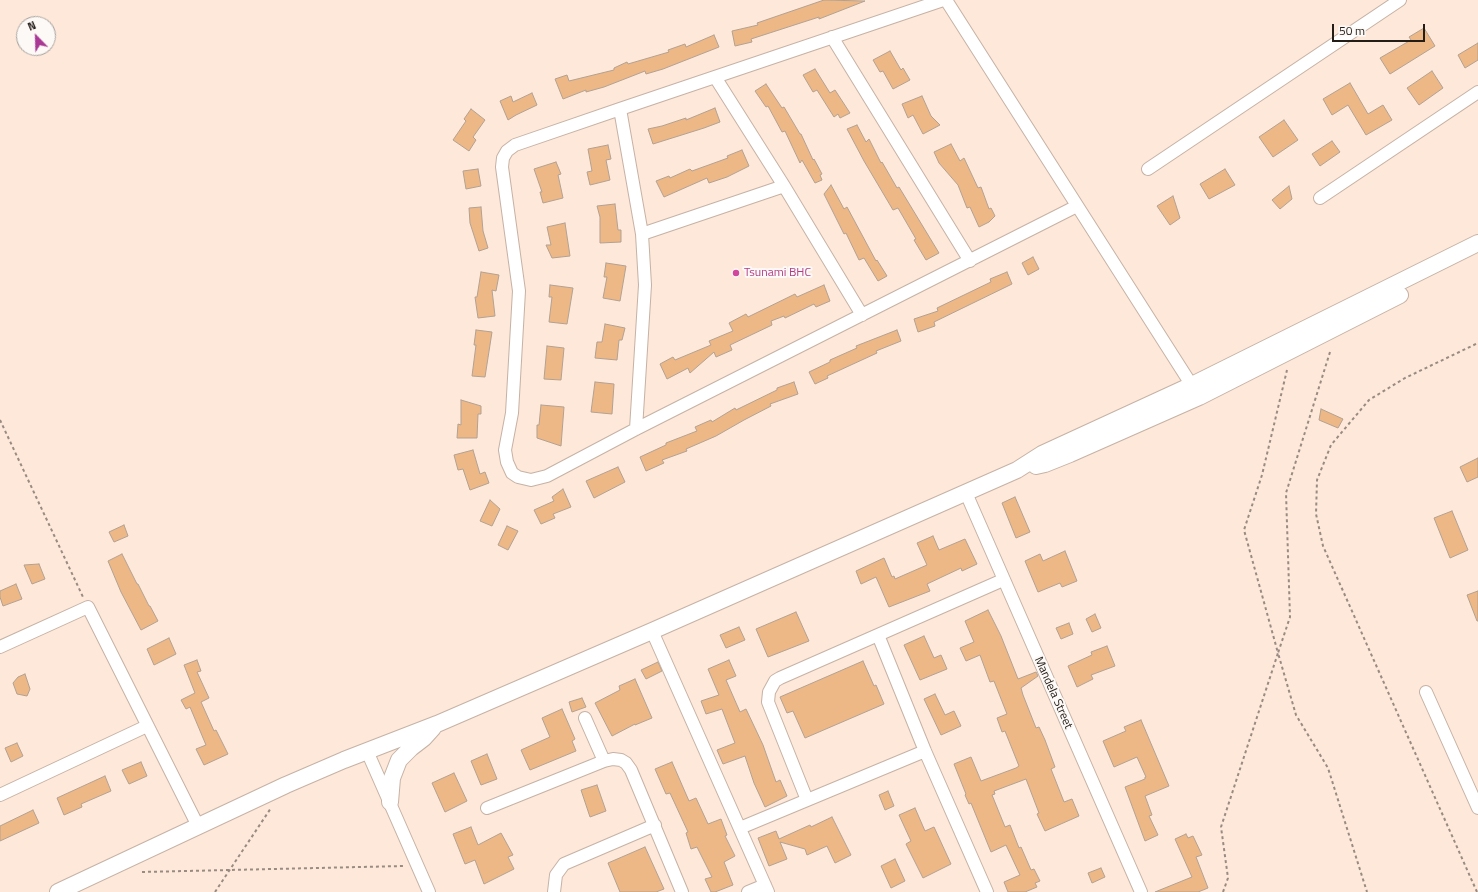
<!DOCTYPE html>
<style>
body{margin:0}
#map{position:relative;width:1478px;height:892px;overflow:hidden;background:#fde8da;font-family:"Titillium Web",sans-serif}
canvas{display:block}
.north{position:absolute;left:16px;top:16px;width:40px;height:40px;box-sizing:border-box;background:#fdf9f6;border:1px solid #a6a19d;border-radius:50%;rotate:337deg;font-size:11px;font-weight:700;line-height:16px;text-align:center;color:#231c17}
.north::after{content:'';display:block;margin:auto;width:14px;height:18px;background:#a93995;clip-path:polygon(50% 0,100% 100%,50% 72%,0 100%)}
.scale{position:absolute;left:1332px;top:24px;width:93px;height:18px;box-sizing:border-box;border:2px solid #231c17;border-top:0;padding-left:5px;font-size:12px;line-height:14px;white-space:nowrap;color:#231c17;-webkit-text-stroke:3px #fdf9f6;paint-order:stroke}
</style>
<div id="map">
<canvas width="1478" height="892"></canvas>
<div class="north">N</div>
<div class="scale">50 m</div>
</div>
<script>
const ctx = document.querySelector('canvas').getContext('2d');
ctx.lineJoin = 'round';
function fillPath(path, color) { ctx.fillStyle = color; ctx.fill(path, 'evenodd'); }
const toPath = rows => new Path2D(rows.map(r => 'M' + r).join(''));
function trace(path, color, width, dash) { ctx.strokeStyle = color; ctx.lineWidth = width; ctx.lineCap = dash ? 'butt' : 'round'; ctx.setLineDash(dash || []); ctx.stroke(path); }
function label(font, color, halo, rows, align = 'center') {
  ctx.font = font + ' "Titillium Web",sans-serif'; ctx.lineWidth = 4; ctx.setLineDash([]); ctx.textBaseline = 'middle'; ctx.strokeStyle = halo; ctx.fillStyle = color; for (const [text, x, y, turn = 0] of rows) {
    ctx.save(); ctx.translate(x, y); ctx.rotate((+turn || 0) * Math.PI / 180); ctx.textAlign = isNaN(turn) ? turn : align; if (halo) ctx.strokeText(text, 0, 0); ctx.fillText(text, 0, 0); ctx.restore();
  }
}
const building = toPath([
 [824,0,865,1,819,19,819,17,751,39,752,42,735,46,732,31,758,25,757,23,824,0],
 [1424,28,1435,46,1390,74,1380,58,1411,40,1409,37,1424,28],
 [714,35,719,47,663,69,646,74,645,71,604,87,586,92,586,90,563,99,555,79,567,75,569,81,614,70,614,68,627,62,628,64,669,52,668,50,685,44,686,47,714,35],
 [1478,43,1478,60,1465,68,1458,55,1478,43],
 [890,51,901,70,903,68,910,80,893,89,883,71,880,72,873,60,890,51],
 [815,69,830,93,835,90,850,113,840,118,838,114,834,117,817,90,813,92,803,75,815,69],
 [1432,71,1443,88,1419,105,1407,88,1432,71],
 [1350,83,1368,114,1383,105,1392,120,1366,135,1348,105,1332,115,1323,99,1350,83],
 [766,84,782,108,784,107,800,134,801,134,813,160,814,159,822,174,820,175,822,180,815,183,802,160,800,163,785,131,782,132,768,106,766,107,755,91,766,84],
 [532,93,537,105,516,115,508,120,500,101,511,96,513,102,532,93],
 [922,96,931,116,940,125,923,134,913,115,908,118,902,104,922,96],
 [715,108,720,122,704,128,653,144,648,129,662,126,686,118,686,120,715,108],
 [471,109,485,120,473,137,476,140,469,151,453,140,466,121,464,119,471,109],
 [1284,120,1298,140,1273,157,1259,137,1284,120],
 [857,125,866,142,869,139,881,163,882,162,897,188,899,187,939,253,926,260,914,240,916,239,898,208,893,210,864,161,847,129,857,125],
 [1332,141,1340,152,1320,166,1312,154,1332,141],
 [951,144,960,161,964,158,978,188,981,187,989,209,991,208,995,216,989,222,979,227,970,207,967,208,958,185,939,163,934,152,951,144],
 [608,145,611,159,606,160,610,180,590,185,587,172,592,171,588,149,608,145],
 [742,150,749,166,727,177,709,183,707,178,664,197,656,181,669,176,670,178,690,169,692,171,728,158,727,156,742,150],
 [556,162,561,174,558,175,563,198,543,203,540,192,542,192,534,169,556,162],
 [478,169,481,186,466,189,463,171,478,169],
 [1225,169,1235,185,1209,199,1200,184,1225,169],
 [831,185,844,209,847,207,876,261,877,260,887,276,878,281,864,258,859,260,846,233,844,234,824,194,831,185],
 [1289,186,1292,199,1280,209,1272,200,1289,186],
 [1173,196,1180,218,1170,225,1157,206,1173,196],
 [615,204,618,230,621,230,621,242,600,243,600,217,597,206,615,204],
 [481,207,483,231,488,248,479,251,470,223,469,208,481,207],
 [565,223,570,256,552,258,546,245,551,245,547,227,565,223],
 [1033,257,1039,269,1028,275,1022,263,1033,257],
 [606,263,626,266,620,301,603,298,607,277,604,277,606,263],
 [481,272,499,275,496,291,492,290,495,316,478,318,475,297,477,297,481,272],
 [1007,272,1012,284,934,322,935,326,918,332,914,319,938,311,937,308,991,282,990,279,1007,272],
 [550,285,573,288,567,324,549,322,552,297,549,297,550,285],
 [824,285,830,301,816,307,814,304,785,318,784,316,771,321,772,325,730,345,732,350,716,357,714,352,690,373,688,368,667,379,660,364,673,357,675,360,711,345,709,341,733,331,729,323,746,314,748,317,795,294,797,297,824,285],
 [605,324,625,328,622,340,619,340,617,360,595,358,597,342,602,342,605,324],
 [476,330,492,332,485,377,472,376,476,345,474,345,476,330],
 [897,330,901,341,876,351,877,353,827,376,828,378,815,384,809,372,830,362,830,360,857,348,856,346,897,330],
 [547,346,564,348,561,380,544,379,547,346],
 [595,382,614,384,612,414,591,412,595,382],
 [794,382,798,394,770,404,771,406,744,420,716,436,686,449,687,451,662,460,664,463,646,471,640,457,666,445,666,443,697,431,695,427,711,420,712,422,735,408,736,410,777,390,777,388,794,382],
 [461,400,481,406,481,414,478,414,477,438,457,438,458,424,461,425,461,400],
 [541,405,564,407,561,446,537,438,537,425,539,425,541,405],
 [1321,409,1343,419,1338,428,1319,420,1321,409],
 [473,450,480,474,485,472,489,483,470,490,463,469,458,470,454,455,473,450],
 [1478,458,1478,477,1467,482,1460,467,1478,458],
 [618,467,625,482,594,498,586,481,618,467],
 [563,489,571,507,553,514,555,518,541,524,534,510,554,501,552,497,563,489],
 [1015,497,1030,532,1016,538,1002,503,1015,497],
 [490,500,500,509,492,526,480,521,490,500],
 [1452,511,1468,550,1450,558,1434,518,1452,511],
 [124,525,128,536,114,542,109,532,124,525],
 [507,526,518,531,508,550,498,545,507,526],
 [933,536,939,550,965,539,977,564,962,571,961,568,927,584,930,591,889,607,876,577,861,584,856,571,884,558,892,577,894,576,895,579,927,565,917,543,933,536],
 [1065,551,1077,581,1062,587,1060,583,1038,592,1025,561,1040,554,1043,561,1065,551],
 [122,554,137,584,138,584,149,606,150,606,158,621,141,630,121,592,108,561,122,554],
 [39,564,45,579,32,584,24,565,39,564],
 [16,584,22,599,3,606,0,597,0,591,16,584],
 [1478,591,1478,621,1477,621,1467,595,1478,591],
 [988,610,1001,636,1018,679,1036,672,1038,676,1021,688,1023,695,1036,728,1039,727,1045,740,1055,767,1051,769,1064,802,1072,799,1079,816,1045,831,1037,814,1039,813,1026,779,994,791,995,794,992,795,1005,827,1010,825,1019,848,1021,847,1031,870,1034,869,1040,881,1035,883,1037,887,1025,892,1008,892,1004,882,1020,875,1006,845,991,852,971,803,969,804,965,795,966,794,954,764,971,757,981,781,1016,768,1019,766,1005,731,1002,732,997,718,1007,714,994,681,990,682,980,655,966,661,960,648,974,642,965,621,988,610],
 [796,612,809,641,768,657,756,629,796,612],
 [1095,614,1101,628,1092,632,1086,619,1095,614],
 [1069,623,1073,634,1061,639,1056,628,1069,623],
 [739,627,745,640,726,648,720,635,739,627],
 [924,636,934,658,941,655,947,669,920,680,904,645,924,636],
 [169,638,176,654,154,665,147,649,169,638],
 [1107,646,1115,666,1091,675,1093,679,1077,687,1068,666,1092,655,1091,652,1107,646],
 [197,660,201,671,197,672,209,698,201,702,214,731,216,730,228,754,204,765,196,749,206,745,190,707,186,709,181,700,195,693,184,665,197,660],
 [729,660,736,676,726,680,740,712,746,709,763,745,776,782,780,780,787,796,765,807,754,783,745,756,723,764,717,750,735,743,722,709,706,714,701,701,719,695,708,669,729,660],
 [863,661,874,686,876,685,884,704,805,738,793,711,787,713,780,697,863,661],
 [658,662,662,671,646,679,641,670,658,662],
 [25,674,30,689,27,696,17,694,13,683,18,677,25,674],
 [635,679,652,718,635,725,635,724,612,736,595,703,620,690,619,686,635,679],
 [935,694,945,715,954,711,961,726,941,735,924,699,935,694],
 [582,698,586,707,572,712,569,702,582,698],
 [562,709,575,739,572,741,576,751,530,770,521,750,550,737,542,718,562,709],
 [1141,720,1169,786,1145,796,1152,815,1149,816,1158,835,1145,841,1125,787,1145,779,1145,777,1146,777,1137,757,1114,767,1103,741,1126,731,1124,727,1141,720],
 [17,743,23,756,11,762,5,748,17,743],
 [487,754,497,779,481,785,471,761,487,754],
 [141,762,147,776,129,784,122,770,141,762],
 [672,762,689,801,696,798,708,824,721,819,727,835,725,836,735,856,724,862,733,885,715,892,711,892,705,879,712,877,697,847,691,849,686,833,688,832,670,793,666,794,655,769,672,762],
 [454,773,467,801,445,812,432,783,454,773],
 [105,776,111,791,81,804,82,807,64,815,57,798,105,776],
 [597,785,606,811,590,817,581,790,597,785],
 [888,791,894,806,885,810,879,795,888,791],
 [915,808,925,831,934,827,951,864,923,878,906,844,911,841,899,815,915,808],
 [33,810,39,823,0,841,0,826,33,810],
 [832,817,851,855,835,863,827,846,807,855,805,849,780,842,787,859,769,866,758,838,776,831,779,839,810,825,811,827,832,817],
 [471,827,478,845,501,833,513,855,508,857,514,869,484,884,475,860,465,864,453,834,471,827],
 [1186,834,1188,838,1193,836,1202,855,1196,857,1208,888,1198,892,1155,892,1192,877,1175,839,1186,834],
 [645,847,664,889,656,892,620,892,608,863,645,847],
 [895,859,905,881,891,888,881,866,895,859],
 [1101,868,1105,877,1092,883,1088,873,1101,868]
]);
fillPath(building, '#eeb886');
trace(building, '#b2a192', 1);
const street = toPath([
 [943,0,620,109,515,145,507,151,503,158,502,167,519,291,512,413,505,450,507,462,512,473,518,477,531,480,547,476,636,429,1077,206],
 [946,0,1196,392],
 [832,37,970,261],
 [715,77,784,186,862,315],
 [620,109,642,234,645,285,636,429],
 [1148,169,1400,0],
 [1320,198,1478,92],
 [642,234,784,186],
 [966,493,1141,892],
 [652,631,768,892],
 [878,635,925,751,987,892],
 [0,647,88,607,198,826],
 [1426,692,1478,808],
 [585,718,604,761],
 [367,751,429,892],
 [0,795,147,726],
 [807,800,768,702,769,692,775,681,780,678,1003,580],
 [487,808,604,761,613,759,621,760,626,763,631,770,682,892],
 [740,828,925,751],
 [554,892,556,875,564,864,655,825],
 [748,892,765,885]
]);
const secondary = toPath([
 [1036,466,1045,464,1070,454,1199,397,1400,295],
 [390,802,392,778,399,760,411,748,424,738,433,728],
 [58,892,286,785,344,760,437,724,652,631,1017,470,1042,454,1192,385,1478,243]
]);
trace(street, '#c6b2a5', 14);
trace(secondary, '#c6b2a5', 18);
trace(toPath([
 [1330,352,1286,493,1290,617,1278,653,1296,715,1328,768,1367,892],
 [0,420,83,597],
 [142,872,404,866],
 [215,892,271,808],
 [1223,892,1228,878,1221,827,1278,653,1244,530,1262,475,1287,370],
 [1477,892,1323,546,1316,514,1317,480,1331,445,1369,400,1405,378,1478,343]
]), '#998b81', 2, [3, 3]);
trace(street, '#fff', 12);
trace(secondary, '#fff', 16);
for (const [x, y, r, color] of [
 [736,273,4,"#d1479c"]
]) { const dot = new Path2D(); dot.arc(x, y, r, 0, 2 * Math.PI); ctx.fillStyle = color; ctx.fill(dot); trace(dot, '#fdf9f6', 1.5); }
label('12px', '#b23c85', '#fdf9f6', [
 ["Tsunami BHC",744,273]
], 'left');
label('12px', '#231c17', '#fdf9f6', [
 ["Mandela Street",1053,693,66]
]);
</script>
